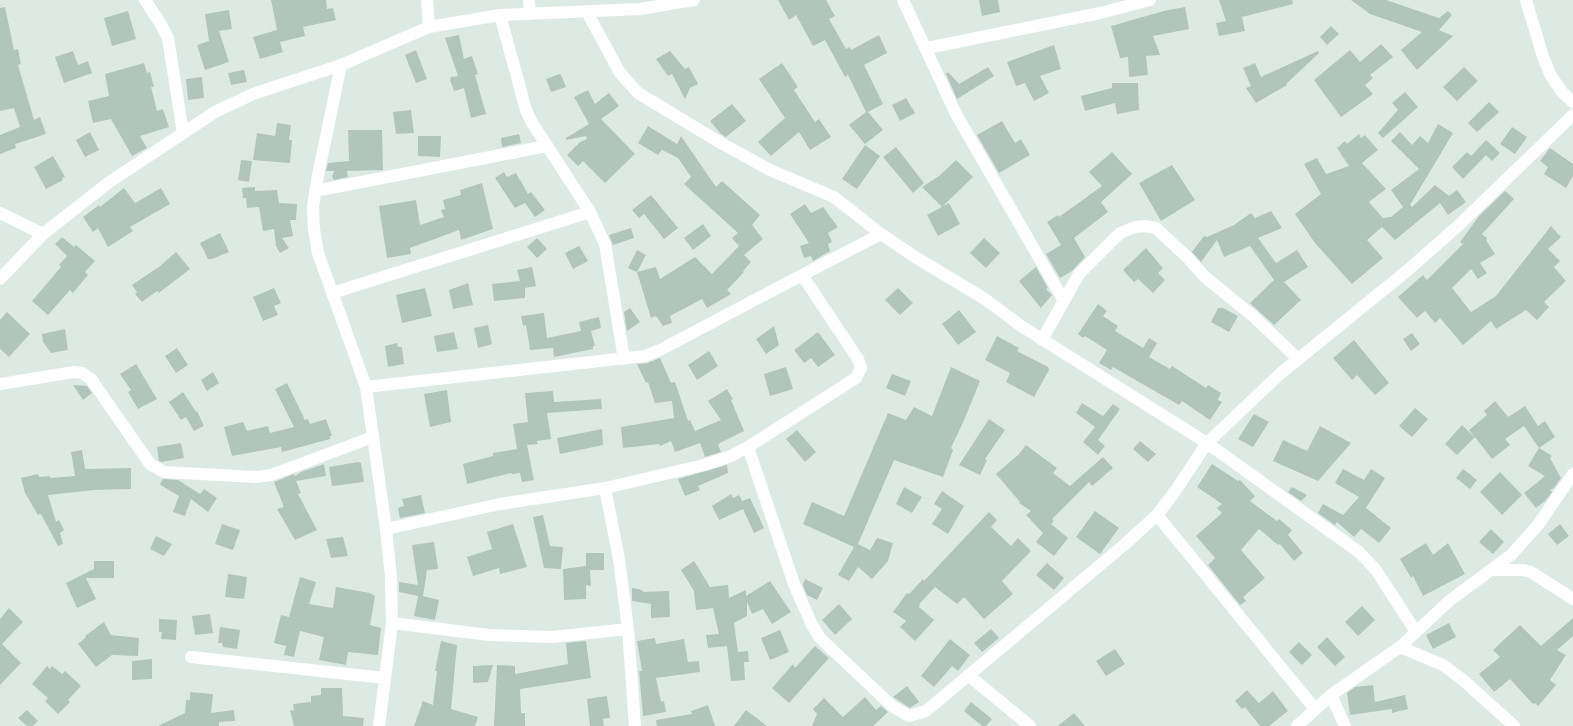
<!DOCTYPE html>
<style>
body{margin:0}
canvas{display:block;background:#ddeae4}
</style>
<canvas width="1573" height="726"></canvas>
<script>
const ctx = document.querySelector('canvas').getContext('2d');
ctx.lineJoin = 'round';
function fillPath(path, color) { ctx.fillStyle = color; ctx.fill(path, 'evenodd'); }
const toPath = rows => new Path2D(rows.map(r => 'M' + r).join(''));
function trace(path, color, width, dash) { ctx.strokeStyle = color; ctx.lineWidth = width; ctx.lineCap = dash ? 'butt' : 'round'; ctx.setLineDash(dash || []); ctx.stroke(path); }
fillPath(toPath([
 [271,0,326,0,327,9,333,8,336,20,303,27,305,36,280,42,283,52,260,59,253,37,277,30],
 [778,0,826,0,835,16,829,19,846,49,850,47,851,50,879,35,887,53,864,65,883,104,868,112,883,130,865,144,849,125,866,112,848,75,845,77,825,40,813,46,796,15,789,20],
 [979,0,998,0,1000,12,982,16],
 [1219,0,1292,0,1293,4,1242,17,1245,31,1219,36,1216,23,1226,21],
 [1351,0,1386,0,1439,18,1448,11,1452,15,1439,30,1453,36,1417,70,1401,50,1422,32,1370,14],
 [5,7,14,50,18,49,21,64,18,65,34,120,40,117,46,134,15,144,16,148,0,154,0,135,20,127,14,108,0,111,0,8],
 [1185,7,1189,29,1153,36,1160,55,1146,56,1148,75,1129,77,1128,57,1120,58,1111,26,1164,11],
 [229,10,232,29,219,31,229,62,205,70,197,45,209,41,205,14],
 [128,11,136,39,112,46,104,18],
 [1331,26,1339,34,1327,45,1320,37],
 [459,35,464,59,472,56,478,74,475,75,486,114,471,118,464,88,454,91,450,80,451,77,458,76,445,38],
 [1381,44,1393,57,1370,75,1373,78,1365,85,1373,94,1341,117,1314,80,1350,50,1360,62],
 [1054,45,1061,69,1040,76,1049,93,1034,101,1025,83,1016,86,1007,62],
 [416,50,427,79,416,83,405,55],
 [73,51,78,65,88,61,92,73,64,83,55,57],
 [670,51,685,69,689,67,698,84,690,88,685,99,672,74,668,76,656,59],
 [1318,51,1319,53,1286,84,1287,85,1256,103,1246,88,1251,86,1243,68,1255,63,1261,77],
 [144,63,147,73,150,72,154,87,151,87,157,111,163,109,169,127,140,136,147,148,132,156,111,119,93,123,88,101,109,96,105,74],
 [782,63,798,87,794,90,815,122,819,119,831,137,810,150,799,132,771,156,758,142,785,118,759,79],
 [988,67,994,76,957,99,946,74,948,72,959,84],
 [1464,67,1478,81,1457,101,1443,87],
 [244,70,247,82,231,85,228,73],
 [559,74,561,75,566,87,551,92,546,79],
 [202,77,204,98,188,100,186,79],
 [1112,83,1138,83,1139,110,1117,114,1115,103,1085,111,1081,96,1112,88],
 [588,90,595,104,609,93,619,106,601,119,635,154,605,183,583,161,578,166,567,155,580,142,587,139,586,136,566,140,566,138,589,124,574,97],
 [1405,92,1418,107,1383,138,1378,133,1398,110,1392,103],
 [906,98,915,113,900,121,892,105],
 [1489,102,1499,112,1477,132,1468,123],
 [732,104,746,121,726,137,721,134,710,121],
 [411,110,414,133,396,134,393,112],
 [1002,121,1015,143,1021,139,1030,155,999,173,977,135],
 [277,123,291,125,289,140,292,140,290,163,253,160,257,133,275,136],
 [1438,124,1453,133,1410,205,1412,207,1435,185,1449,196,1457,190,1466,202,1448,215,1440,203,1395,240,1382,227,1367,240,1383,258,1352,284,1315,243,1295,214,1321,194,1304,164,1317,158,1326,174,1349,166,1337,148,1345,141,1347,144,1359,134,1361,138,1365,135,1378,150,1362,163,1386,189,1369,202,1383,218,1391,217,1403,207,1391,190,1419,169,1391,141,1400,132,1412,145,1420,136,1428,143],
 [648,126,677,144,681,136,716,187,722,181,760,215,752,225,763,239,744,255,751,262,743,271,744,272,727,290,731,294,707,308,702,299,670,316,672,323,663,326,656,316,651,318,637,272,656,267,660,279,695,257,712,274,739,246,732,238,738,233,684,184,691,177,678,158,662,150,658,155,638,143],
 [1512,127,1527,137,1515,154,1500,144],
 [348,130,382,130,383,170,347,171,348,177,334,180,332,177,334,171,326,171,328,163,349,161],
 [90,132,99,150,85,157,76,140],
 [519,134,521,143,502,147,501,138],
 [418,136,441,136,440,157,418,156],
 [1486,140,1500,153,1492,161,1486,155,1463,179,1452,167,1467,152,1471,156],
 [865,145,880,156,857,189,842,179],
 [896,147,924,183,913,193,883,157],
 [1550,148,1573,164,1573,176,1566,188,1544,174,1548,167,1540,161],
 [1112,152,1132,174,1101,202,1108,212,1074,238,1085,257,1072,271,1060,278,1046,254,1061,245,1047,222,1058,215,1059,217,1102,186,1089,172],
 [53,156,65,177,62,178,63,180,46,189,34,167],
 [241,160,252,161,249,182,238,180],
 [956,160,973,177,942,207,922,187,939,176],
 [1172,165,1195,200,1161,221,1139,183],
 [504,172,507,177,516,173,528,194,531,192,545,210,535,217,525,203,515,208,495,178],
 [482,183,493,229,461,240,459,230,410,248,411,254,387,258,379,206,416,200,420,225,444,217,441,210,445,209,443,200,461,195,460,190],
 [255,187,255,191,277,190,279,203,297,204,296,220,290,220,293,236,282,238,289,248,280,253,276,246,274,229,263,231,259,207,247,208,246,198,243,198,242,188],
 [124,188,135,203,161,188,170,204,130,227,133,231,108,247,98,228,93,232,83,217,99,205,100,207],
 [1505,191,1514,199,1482,234,1487,238,1486,240,1495,254,1480,263,1487,273,1478,279,1471,269,1452,288,1471,312,1496,296,1551,226,1561,237,1548,249,1560,261,1554,267,1566,281,1544,302,1549,307,1537,320,1526,310,1496,329,1491,321,1463,345,1440,318,1435,323,1425,311,1417,318,1398,297,1423,275,1427,280,1463,244,1460,242,1479,216],
 [651,195,678,228,664,239,644,214,639,218,632,210],
 [949,203,960,224,938,236,927,215],
 [805,204,811,213,823,207,838,227,828,233,832,242,828,244,830,251,813,261,811,256,804,258,800,246,809,243,790,214],
 [1271,211,1282,228,1258,238,1276,263,1297,250,1308,267,1284,282,1301,300,1274,325,1250,303,1274,280,1250,246,1224,257,1217,240,1201,262,1192,252,1204,236,1207,237,1234,225,1251,213,1255,218],
 [703,224,711,236,693,250,684,238],
 [631,228,634,238,613,245,609,235],
 [220,233,229,252,212,259,208,259,200,243],
 [62,237,74,247,76,245,95,261,85,272,88,275,73,293,70,290,48,315,32,301,61,267,59,265,67,256,55,244],
 [537,238,547,249,537,258,527,247],
 [984,238,1000,253,986,268,970,253],
 [579,246,588,261,573,269,565,253],
 [1146,248,1163,268,1158,273,1165,280,1153,293,1138,279,1134,282,1123,270],
 [637,250,646,255,637,272,628,268],
 [176,252,190,269,159,293,157,291,142,302,135,294,137,292,132,285,160,266],
 [532,267,536,286,525,288,525,298,494,301,492,284,520,281,517,270],
 [1036,267,1048,288,1046,289,1052,295,1041,308,1019,281],
 [468,283,473,305,453,309,449,290],
 [274,288,281,303,274,306,278,315,263,321,253,297],
 [425,288,432,316,402,323,396,295],
 [898,288,913,303,900,315,885,300],
 [1098,304,1107,311,1103,316,1118,326,1115,331,1143,348,1149,338,1157,343,1149,357,1170,369,1172,366,1206,388,1208,385,1221,393,1218,400,1222,402,1210,420,1182,401,1179,405,1113,367,1111,370,1099,363,1107,350,1085,336,1083,338,1078,334],
 [630,308,640,322,627,331,624,312],
 [1218,308,1223,308,1238,316,1229,332,1211,322],
 [959,310,976,332,958,345,942,324],
 [7,312,30,334,9,357,0,349,0,320],
 [544,313,547,338,581,331,579,322,599,317,601,328,591,331,595,346,593,346,593,349,554,357,553,348,530,350,526,325,523,326,521,316],
 [488,325,492,344,478,348,474,328],
 [774,326,779,345,766,354,756,339],
 [65,329,68,350,51,353,43,342,42,334],
 [454,332,458,349,437,352,434,336],
 [818,332,835,355,818,367,811,358,804,363,794,350],
 [1412,333,1420,344,1411,351,1403,339],
 [997,336,1019,348,1017,351,1048,367,1049,370,1034,397,1006,382,1010,373,985,360],
 [1354,340,1389,383,1375,395,1357,375,1352,380,1333,358],
 [397,343,398,347,402,347,404,364,388,367,385,346],
 [177,348,188,365,176,373,165,356],
 [709,351,718,366,697,380,688,365],
 [660,358,671,383,675,382,688,421,690,420,695,431,721,420,708,401,727,389,733,399,731,400,744,431,720,443,718,445,721,452,705,457,700,443,675,452,671,441,660,446,659,444,623,448,621,427,674,418,672,401,655,403,648,382,646,383,637,364,648,363],
 [136,364,157,399,138,409,128,392,131,390,120,374],
 [786,367,793,389,770,396,764,374],
 [951,367,980,381,965,418,951,448,953,450,943,477,894,460,858,544,870,550,877,538,893,543,888,561,872,579,858,567,849,581,838,575,854,547,803,524,812,502,844,516,888,413,906,420,914,407,932,416],
 [213,372,219,383,207,391,201,380],
 [892,374,911,381,905,396,886,388],
 [287,383,305,420,308,419,310,424,326,419,332,436,330,436,330,439,282,452,281,447,232,456,224,427,243,422,247,431,268,426,270,433,294,427,275,389],
 [73,385,87,386,92,393,83,400],
 [447,390,451,422,430,427,424,394],
 [553,391,554,402,601,399,602,409,547,413,551,439,537,441,538,444,527,445,534,480,522,482,520,473,512,474,511,473,467,484,463,464,493,456,493,453,517,449,513,424,528,422,525,393],
 [183,392,196,412,197,411,204,426,194,431,186,417,181,420,169,402],
 [1495,401,1508,417,1525,406,1538,426,1545,421,1555,437,1539,448,1524,426,1505,439,1510,445,1492,459,1475,437,1457,455,1445,444,1462,425,1474,437,1469,430,1487,415,1484,411],
 [1082,403,1103,416,1113,404,1120,409,1098,440,1105,446,1098,455,1083,442,1095,427,1076,413],
 [1415,408,1428,419,1412,437,1399,426],
 [1254,414,1269,422,1253,447,1238,439],
 [989,419,1005,430,985,459,987,460,980,475,959,465],
 [1320,426,1351,443,1318,481,1273,461,1283,440,1307,451],
 [602,429,603,445,560,454,557,438],
 [797,430,816,452,805,462,786,439],
 [1140,441,1156,454,1148,462,1133,449],
 [181,443,184,458,162,462,159,461,157,447],
 [1026,445,1057,468,1053,473,1070,486,1103,457,1113,468,1092,486,1089,482,1052,519,1054,521,1051,524,1068,538,1054,556,1036,542,1043,533,1026,515,1031,511,1019,503,1020,502,996,474,1019,454],
 [1539,448,1552,456,1550,458,1561,478,1554,488,1550,490,1552,492,1545,501,1536,508,1524,493,1545,476,1528,466],
 [82,450,85,469,131,468,131,489,94,490,48,495,56,522,59,520,64,530,60,533,63,544,58,546,41,514,38,515,25,493,21,478,38,474,39,477,50,476,50,478,75,476,71,452],
 [358,462,361,463,364,482,332,486,329,467],
 [324,464,326,476,296,481,301,493,298,494,317,530,295,540,277,509,284,507,274,482,294,474,295,476,301,472],
 [1212,464,1238,481,1240,480,1255,496,1250,501,1277,521,1279,519,1292,530,1288,535,1303,553,1294,561,1280,544,1278,545,1259,529,1241,550,1265,578,1243,597,1246,601,1240,605,1208,565,1215,558,1196,536,1222,513,1217,508,1222,504,1197,487],
 [727,465,728,473,698,486,700,490,685,496,678,479],
 [1343,469,1364,480,1371,469,1385,478,1366,508,1391,528,1379,543,1361,529,1354,537,1337,522,1335,525,1318,513,1323,504,1343,515,1359,497,1335,483],
 [1463,469,1477,480,1470,489,1456,478],
 [1500,472,1522,495,1502,515,1480,492],
 [163,479,178,480,200,494,204,489,217,498,208,512,191,499,185,516,173,512,179,496,162,486,160,484],
 [904,487,922,497,912,513,896,504],
 [1292,487,1307,495,1301,501,1288,492],
 [942,491,964,506,948,534,932,524,942,509,934,504],
 [731,494,733,498,739,495,742,501,750,498,764,528,754,533,743,509,719,520,712,506],
 [421,495,425,513,400,518,398,508,404,506,402,499],
 [1095,511,1119,528,1100,554,1076,537],
 [989,512,997,520,991,527,1011,546,1018,538,1031,551,1002,581,1013,594,984,619,964,597,957,604,935,587,920,603,919,607,934,620,915,641,900,627,906,621,893,612,907,593,909,594,923,579,924,581],
 [543,515,550,546,563,547,561,569,544,568,533,517],
 [222,524,240,530,233,550,215,544],
 [513,524,527,567,500,574,499,568,473,576,467,557,492,549,487,532],
 [1560,524,1569,536,1557,545,1548,534],
 [1491,529,1504,542,1493,554,1479,542],
 [156,536,172,544,164,556,150,549],
 [343,537,348,556,331,558,326,539],
 [434,542,438,569,427,570,423,596,439,600,435,620,414,616,418,596,399,592,399,582,418,585,412,545],
 [1426,543,1433,555,1448,543,1465,574,1423,596,1413,576,1411,578,1400,559],
 [586,553,604,553,604,570,590,570,591,586,586,585,586,599,564,600,563,569,586,566],
 [94,561,114,561,114,578,86,578,96,599,77,608,66,583,94,569],
 [694,561,710,587,728,585,729,598,746,590,746,596,770,581,791,612,772,624,763,609,752,614,747,602,747,616,734,623,738,652,748,651,749,662,744,662,745,680,731,681,727,646,708,648,706,635,719,634,713,608,696,610,694,591,681,570],
 [1047,563,1064,578,1054,590,1036,575],
 [228,574,247,577,244,599,225,597],
 [300,577,316,582,309,604,333,608,336,587,370,593,375,596,370,625,381,628,378,655,348,652,346,665,319,660,324,637,300,631,294,657,284,655,286,646,274,643,281,615,289,617],
 [805,579,823,588,817,600,807,595,803,585],
 [632,588,639,589,644,592,669,591,670,617,651,618,651,604,632,601],
 [839,604,852,619,835,635,822,620],
 [1362,606,1375,620,1358,636,1345,622],
 [9,608,23,622,2,644,21,663,0,685,0,619],
 [210,614,213,633,195,635,192,616],
 [1573,618,1573,636,1557,650,1566,655,1550,680,1556,685,1538,706,1535,703,1533,704,1510,679,1494,692,1479,674,1500,657,1493,650,1520,625,1541,646],
 [159,619,177,620,176,640,161,639,162,632,159,632],
 [104,622,111,635,139,638,138,656,112,655,96,667,78,644,86,637,85,636],
 [1449,623,1456,637,1433,649,1426,635],
 [220,627,240,630,237,649,223,647,222,643,218,643],
 [991,629,999,638,982,652,974,643],
 [780,630,789,652,770,660,761,638],
 [1327,637,1345,657,1335,666,1317,647],
 [655,638,656,644,684,639,688,662,699,661,700,672,656,678,661,702,664,701,666,712,643,716,639,671,642,671,637,641],
 [950,639,970,655,958,671,952,666,934,687,921,676],
 [441,641,457,645,451,709,478,717,475,726,414,726,423,701,433,705,437,671,435,671],
 [586,641,591,678,520,689,521,713,525,713,525,726,494,726,497,665,515,666,515,674,568,664,566,643],
 [1299,642,1312,655,1302,665,1289,652],
 [815,646,829,658,789,703,772,688,793,664,795,668],
 [1115,649,1125,664,1106,676,1096,661],
 [152,659,152,679,132,680,132,661],
 [493,665,488,682,473,683,473,666],
 [47,666,50,669,52,666,62,674,65,671,81,686,68,700,70,702,58,714,45,701,48,698,32,684],
 [1373,685,1375,702,1405,695,1408,709,1392,713,1392,709,1350,715,1347,693,1355,687],
 [907,686,919,702,910,708,893,697],
 [321,688,342,688,343,716,364,718,363,726,294,726,290,710,294,711,293,704,311,702,311,696,321,695],
 [1247,690,1259,703,1273,691,1288,711,1269,726,1260,726,1245,707,1242,709,1235,701],
 [190,692,213,694,211,713,234,710,235,721,219,722,219,726,158,726,185,713,186,700,190,700],
 [607,696,610,718,603,719,604,726,590,726,587,699],
 [865,697,876,710,881,706,888,712,873,726,812,726,817,714,813,709,824,698,843,717],
 [971,702,992,719,986,726,982,726,964,711],
 [708,705,715,726,657,726,656,720,692,714,691,711],
 [27,710,38,721,33,726,27,726,18,718],
 [746,710,767,726,734,726],
 [1074,713,1085,726,1058,726]
]), '#b2c5bd');
trace(toPath([
 [145,0,162,26,168,38,183,133],
 [427,0,429,27],
 [529,0,530,14],
 [903,0,956,114,1064,301],
 [1526,0,1543,57,1551,76,1563,93,1573,102],
 [587,12,620,73,638,93,721,143,770,170,834,197,881,234,915,257,985,299,1021,326,1207,443,1359,552,1376,570,1416,632],
 [500,15,526,110,531,121,590,212,605,244,624,359],
 [927,48,1100,13,1150,0],
 [341,65,318,175,313,207,314,229,318,253,366,387,386,529,391,577,392,623,379,726],
 [315,191,547,146],
 [0,213,43,234],
 [0,279,43,234,108,183,215,112,253,94,341,65,429,27,500,15,640,9,694,0],
 [332,293,590,212],
 [1042,340,1079,274,1120,233,1135,227,1145,226,1156,228,1188,258,1205,277,1253,316,1298,359],
 [0,384,74,372,82,373,91,379,150,464,164,472,256,477,271,475,373,437],
 [366,387,645,356,660,350,802,275],
 [748,447,794,584,812,625,820,638,892,706,909,716,926,711,1124,545,1157,515,1176,490,1207,443,1281,373,1408,270,1460,224,1573,115],
 [605,488,619,559,628,629,635,726],
 [1157,515,1315,709],
 [386,529,500,504,605,488,704,465,731,456,748,447,856,378,861,368,858,359,802,275,881,234],
 [1492,570,1523,570,1531,572,1573,599],
 [392,623,489,635,552,637,628,629],
 [1400,647,1443,665,1463,680,1514,726],
 [191,657,385,678],
 [968,675,1030,726],
 [1331,695,1345,726],
 [1297,726,1331,695,1400,647,1449,601,1511,555,1538,525,1573,474]
]), '#fff', 12);
</script>
